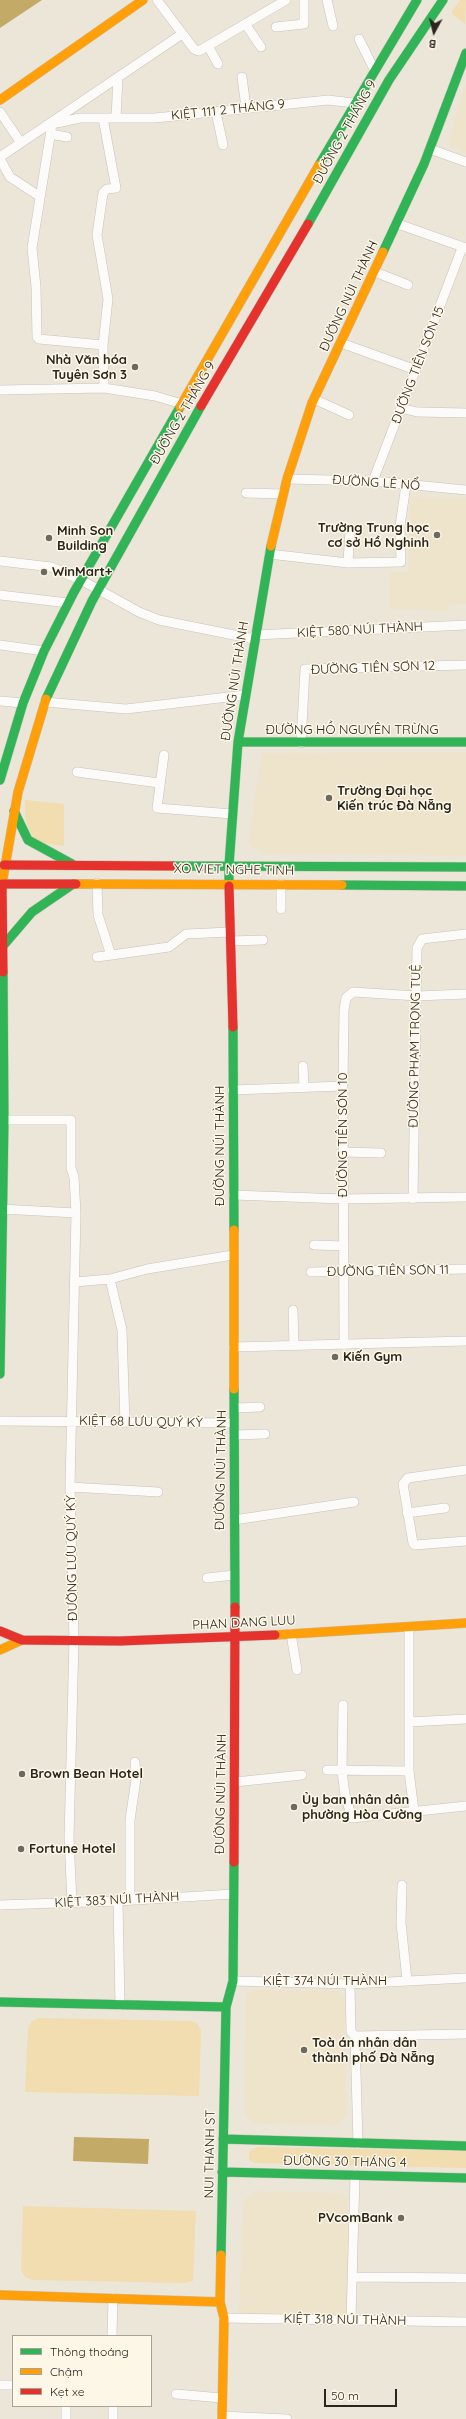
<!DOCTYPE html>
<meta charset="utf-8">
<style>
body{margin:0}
#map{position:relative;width:466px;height:2419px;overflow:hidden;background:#ece6d9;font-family:Quicksand,sans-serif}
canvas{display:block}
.legend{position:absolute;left:12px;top:2335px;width:140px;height:72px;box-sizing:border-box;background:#fdf7e8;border:1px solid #a9a397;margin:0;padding:5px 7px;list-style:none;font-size:12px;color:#2a261d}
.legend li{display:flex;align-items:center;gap:8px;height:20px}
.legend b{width:20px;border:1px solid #a9a397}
.north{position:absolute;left:414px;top:12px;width:40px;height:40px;-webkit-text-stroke:3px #fdf7e8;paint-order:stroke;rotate:187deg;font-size:11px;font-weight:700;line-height:16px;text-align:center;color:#2a261d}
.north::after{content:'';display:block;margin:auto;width:14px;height:18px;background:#2a261d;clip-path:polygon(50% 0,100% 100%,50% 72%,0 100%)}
.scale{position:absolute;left:324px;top:2389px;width:73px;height:18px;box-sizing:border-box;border:2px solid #2a261d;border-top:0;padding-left:5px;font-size:12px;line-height:14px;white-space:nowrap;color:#2a261d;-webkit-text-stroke:3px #fdf7e8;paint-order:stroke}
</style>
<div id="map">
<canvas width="466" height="2419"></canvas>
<ul class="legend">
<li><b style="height:5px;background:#30b455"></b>Thông thoáng</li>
<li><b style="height:5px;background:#ff9f0a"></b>Chậm</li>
<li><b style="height:5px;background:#e5322d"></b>Kẹt xe</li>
</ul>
<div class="north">B</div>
<div class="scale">50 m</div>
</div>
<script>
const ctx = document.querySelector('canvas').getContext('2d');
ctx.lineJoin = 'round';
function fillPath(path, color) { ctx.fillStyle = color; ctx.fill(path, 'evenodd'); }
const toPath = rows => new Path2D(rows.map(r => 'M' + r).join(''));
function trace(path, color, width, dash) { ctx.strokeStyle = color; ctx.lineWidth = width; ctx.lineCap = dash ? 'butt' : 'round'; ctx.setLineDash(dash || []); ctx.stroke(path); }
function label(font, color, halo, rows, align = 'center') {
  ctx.font = font + ' Quicksand,sans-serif'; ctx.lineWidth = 3; ctx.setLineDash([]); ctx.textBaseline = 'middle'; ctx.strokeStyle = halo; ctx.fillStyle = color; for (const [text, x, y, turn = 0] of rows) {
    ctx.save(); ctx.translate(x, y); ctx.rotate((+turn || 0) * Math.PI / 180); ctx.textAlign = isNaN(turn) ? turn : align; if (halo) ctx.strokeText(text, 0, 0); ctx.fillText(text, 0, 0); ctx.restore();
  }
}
fillPath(toPath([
 [466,86,466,154,448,145,459,102],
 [410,497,466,498,466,604,449,604,449,611,389,609,390,572,408,572],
 [466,752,466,856,264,853,252,847,248,842,262,753],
 [255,1990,338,1991,344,1997,347,2113,339,2125,260,2124,251,2122,246,2116,244,2108,245,2003,247,1993],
 [258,2191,341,2193,348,2199,347,2317,239,2316,243,2204,246,2198]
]), '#eee4cc');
fillPath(toPath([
 [460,0,466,0,465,24,451,13],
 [25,800,64,804,64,846,46,844,34,838,28,828,25,816],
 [39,2018,190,2021,197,2023,201,2030,199,2096,25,2092,28,2028,32,2021],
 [258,2147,466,2151,466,2168,254,2163,249,2159,249,2151],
 [23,2206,196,2211,193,2281,185,2283,32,2280,25,2277,21,2270]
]), '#f1ddaf');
fillPath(toPath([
 [0,0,42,0,0,28],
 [74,2137,149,2139,148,2164,73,2161]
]), '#c3aa66');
const street = toPath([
 [157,0,194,49,199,51,286,0],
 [327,0,333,26],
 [246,25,261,47],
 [276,27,304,24,304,0],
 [359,39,374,69],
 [208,46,218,64],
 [242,77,246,108],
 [0,112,21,143],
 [216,112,223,145],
 [116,118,118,77],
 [52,124,32,248,36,287,37,337,39,339,103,345,104,388],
 [47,125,80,118,155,118,328,100,354,103],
 [50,134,67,137],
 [430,149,466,162],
 [0,157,182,34],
 [0,159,10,177,39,196],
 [398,224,466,248],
 [375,272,408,285],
 [341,343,416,370],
 [103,345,108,299,97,235,103,193,107,189,116,188,103,118],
 [0,390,104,388,155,396,182,404],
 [314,399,349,415],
 [401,408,417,412,466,413],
 [287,479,373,481,466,490],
 [373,481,462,248],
 [246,493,283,494],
 [269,554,348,563,401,562,400,526,406,485],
 [0,561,51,567,81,580,139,612,159,620,254,639],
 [348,563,350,529],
 [0,595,68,603],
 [255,635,466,625],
 [0,645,44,651],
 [0,701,23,703],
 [45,702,126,709,245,695],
 [301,743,305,669,466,665],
 [164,755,157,808,232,814],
 [77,772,159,783],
 [97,883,98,915,111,955],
 [281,909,281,884],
 [231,941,263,940],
 [97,957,169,947,186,934,230,932],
 [303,1066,304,1087],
 [232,1090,343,1086],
 [4,1120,71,1120,71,1168,74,1177,76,1213,70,1487,74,1640,69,1838,72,1903],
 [343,1152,381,1153],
 [233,1195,343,1199,466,1197],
 [413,1199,417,948,422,939,466,934],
 [0,1209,76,1213],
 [314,1245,344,1246],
 [311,1272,466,1269],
 [110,1279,122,1330,125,1423],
 [75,1282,110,1279,147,1269,233,1255],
 [293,1310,294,1345],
 [344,1345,343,1086,344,1010,346,998,353,992,417,996,466,994],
 [234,1347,466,1341],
 [235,1408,260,1407],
 [0,1421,234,1423],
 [234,1435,265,1434],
 [466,1470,408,1478,403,1484,413,1543,415,1545,466,1541],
 [70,1487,158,1492],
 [407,1513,445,1508],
 [234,1520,354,1502],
 [207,1578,234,1575],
 [409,1628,409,1771,414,1811],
 [291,1634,297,1670],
 [343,1705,342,1771,345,1795,352,1818,466,1806],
 [409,1722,466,1719],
 [327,1770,409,1771],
 [235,1782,302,1775],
 [402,1885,401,1923,407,1980],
 [130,1900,130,1820,136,1779,135,1762],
 [118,1901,120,2005],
 [0,1905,118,1901,233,1894],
 [233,1981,350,1984,466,1978],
 [350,1984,351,2032,355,2036,358,2143],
 [355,2036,466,2034],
 [354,2277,466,2278],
 [224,2318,466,2322],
 [351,2319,355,2175],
 [112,2336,113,2298],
 [0,2385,13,2385],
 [176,2394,222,2398],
 [222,2416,287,2419],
 [66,2419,66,2406],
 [113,2419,113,2406]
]);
const fast = toPath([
 [319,165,417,0],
 [308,224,389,80,443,0],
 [383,252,424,164,466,53],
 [46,699,92,601,201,406],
 [238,742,466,742],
 [0,780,23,703,44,651,74,592,180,407],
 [14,811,28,840,72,864],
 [173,866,466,867],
 [342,885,466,886],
 [229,886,229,865,238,742,271,546],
 [2,947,32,912,73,884],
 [233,1027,234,1230],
 [0,1374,4,1120,3,972],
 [234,1389,235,1607],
 [0,2002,226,2007],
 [223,2139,466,2146],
 [222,2172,466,2178],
 [221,2255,226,2007,233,1981,234,1862]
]);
const slow = toPath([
 [0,100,143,0],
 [180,407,319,165],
 [271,546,287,479,312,403,383,252],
 [0,884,2,884,18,792,46,699],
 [76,884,342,885],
 [234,1230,234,1389],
 [275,1635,466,1623],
 [0,1650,22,1640],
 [221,2255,220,2302,224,2318,222,2419],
 [0,2295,220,2302]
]);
const jam = toPath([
 [201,406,308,224],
 [4,865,173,866],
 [229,886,233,1027],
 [3,972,2,884,76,884],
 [0,1631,22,1640,120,1641,275,1635],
 [234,1862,235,1607]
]);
trace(street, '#c7c2b9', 10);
trace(fast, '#c7c2b9', 10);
trace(slow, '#c7c2b9', 10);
trace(jam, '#c7c2b9', 10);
trace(street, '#fcfbf9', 9);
trace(fast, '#30b455', 9);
trace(slow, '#ff9f0a', 9);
trace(jam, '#e5322d', 9);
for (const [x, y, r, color] of [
 [135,367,4,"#6e695f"],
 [437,535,4,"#6e695f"],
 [49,538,4,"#6e695f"],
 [44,572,4,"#6e695f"],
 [329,798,4,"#6e695f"],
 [335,1357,4,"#6e695f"],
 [22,1774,4,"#6e695f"],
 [294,1807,4,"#6e695f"],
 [21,1849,4,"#6e695f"],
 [304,2050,4,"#6e695f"],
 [401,2218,4,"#6e695f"]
]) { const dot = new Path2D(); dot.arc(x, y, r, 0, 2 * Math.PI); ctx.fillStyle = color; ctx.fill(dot); trace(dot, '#fdf7e8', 1.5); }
label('13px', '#2a261d', '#fdf7e8', [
 ["KIỆT 111 2 THÁNG 9",228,110,-6],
 ["ĐƯỜNG 2 THÁNG 9",345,132,-61],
 ["ĐƯỜNG NÚI THÀNH",349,296,-65],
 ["ĐƯỜNG TIÊN SƠN 15",418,365,-69],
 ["ĐƯỜNG 2 THÁNG 9",183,413,-60],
 ["ĐƯỜNG LÊ NỔ",376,483,4],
 ["KIỆT 580 NÚI THÀNH",360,630,-3],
 ["ĐƯỜNG TIÊN SƠN 12",373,668,-2],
 ["ĐƯỜNG NÚI THÀNH",235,681,-81],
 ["ĐƯỜNG HỒ NGUYÊN TRỪNG",352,730],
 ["XO VIET NGHE TINH",234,870,1],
 ["ĐƯỜNG PHẠM TRỌNG TUỆ",415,1046,-89],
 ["ĐƯỜNG TIÊN SƠN 10",343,1135,-90],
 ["ĐƯỜNG NÚI THÀNH",220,1146,-90],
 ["ĐƯỜNG TIÊN SƠN 11",388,1271,-1],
 ["KIỆT 68 LƯU QUÝ KỲ",141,1422,1],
 ["ĐƯỜNG NÚI THÀNH",221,1470,-89],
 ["ĐƯỜNG LƯU QUÝ KỲ",72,1558,-91],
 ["PHAN DANG LUU",244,1623,-3],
 ["ĐƯỜNG NÚI THÀNH",221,1794,-89],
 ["KIỆT 383 NÚI THÀNH",117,1900,-3],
 ["KIỆT 374 NÚI THÀNH",325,1981],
 ["NUI THANH ST",210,2154,-89],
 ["ĐƯỜNG 30 THÁNG 4",345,2162,1],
 ["KIỆT 318 NÚI THÀNH",345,2320,1]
]);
label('bold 13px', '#2a261d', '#fdf7e8', [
 ["Nhà Văn hóa",127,360,"right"],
 ["Tuyên Sơn 3",127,375,"right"],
 ["Trường Trung học",429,528,"right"],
 ["cơ sở Hồ Nghinh",429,543,"right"],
 ["Minh Son",57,531],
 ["Building",57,546],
 ["WinMart+",52,572],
 ["Trường Đại học",337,791],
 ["Kiến trúc Đà Nẵng",337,806],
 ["Kiến Gym",343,1357],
 ["Brown Bean Hotel",30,1774],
 ["Ủy ban nhân dân",302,1800],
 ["phường Hòa Cường",302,1815],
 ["Fortune Hotel",29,1849],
 ["Toà án nhân dân",312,2043],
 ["thành phố Đà Nẵng",312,2058],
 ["PVcomBank",393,2218,"right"]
], 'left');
</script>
